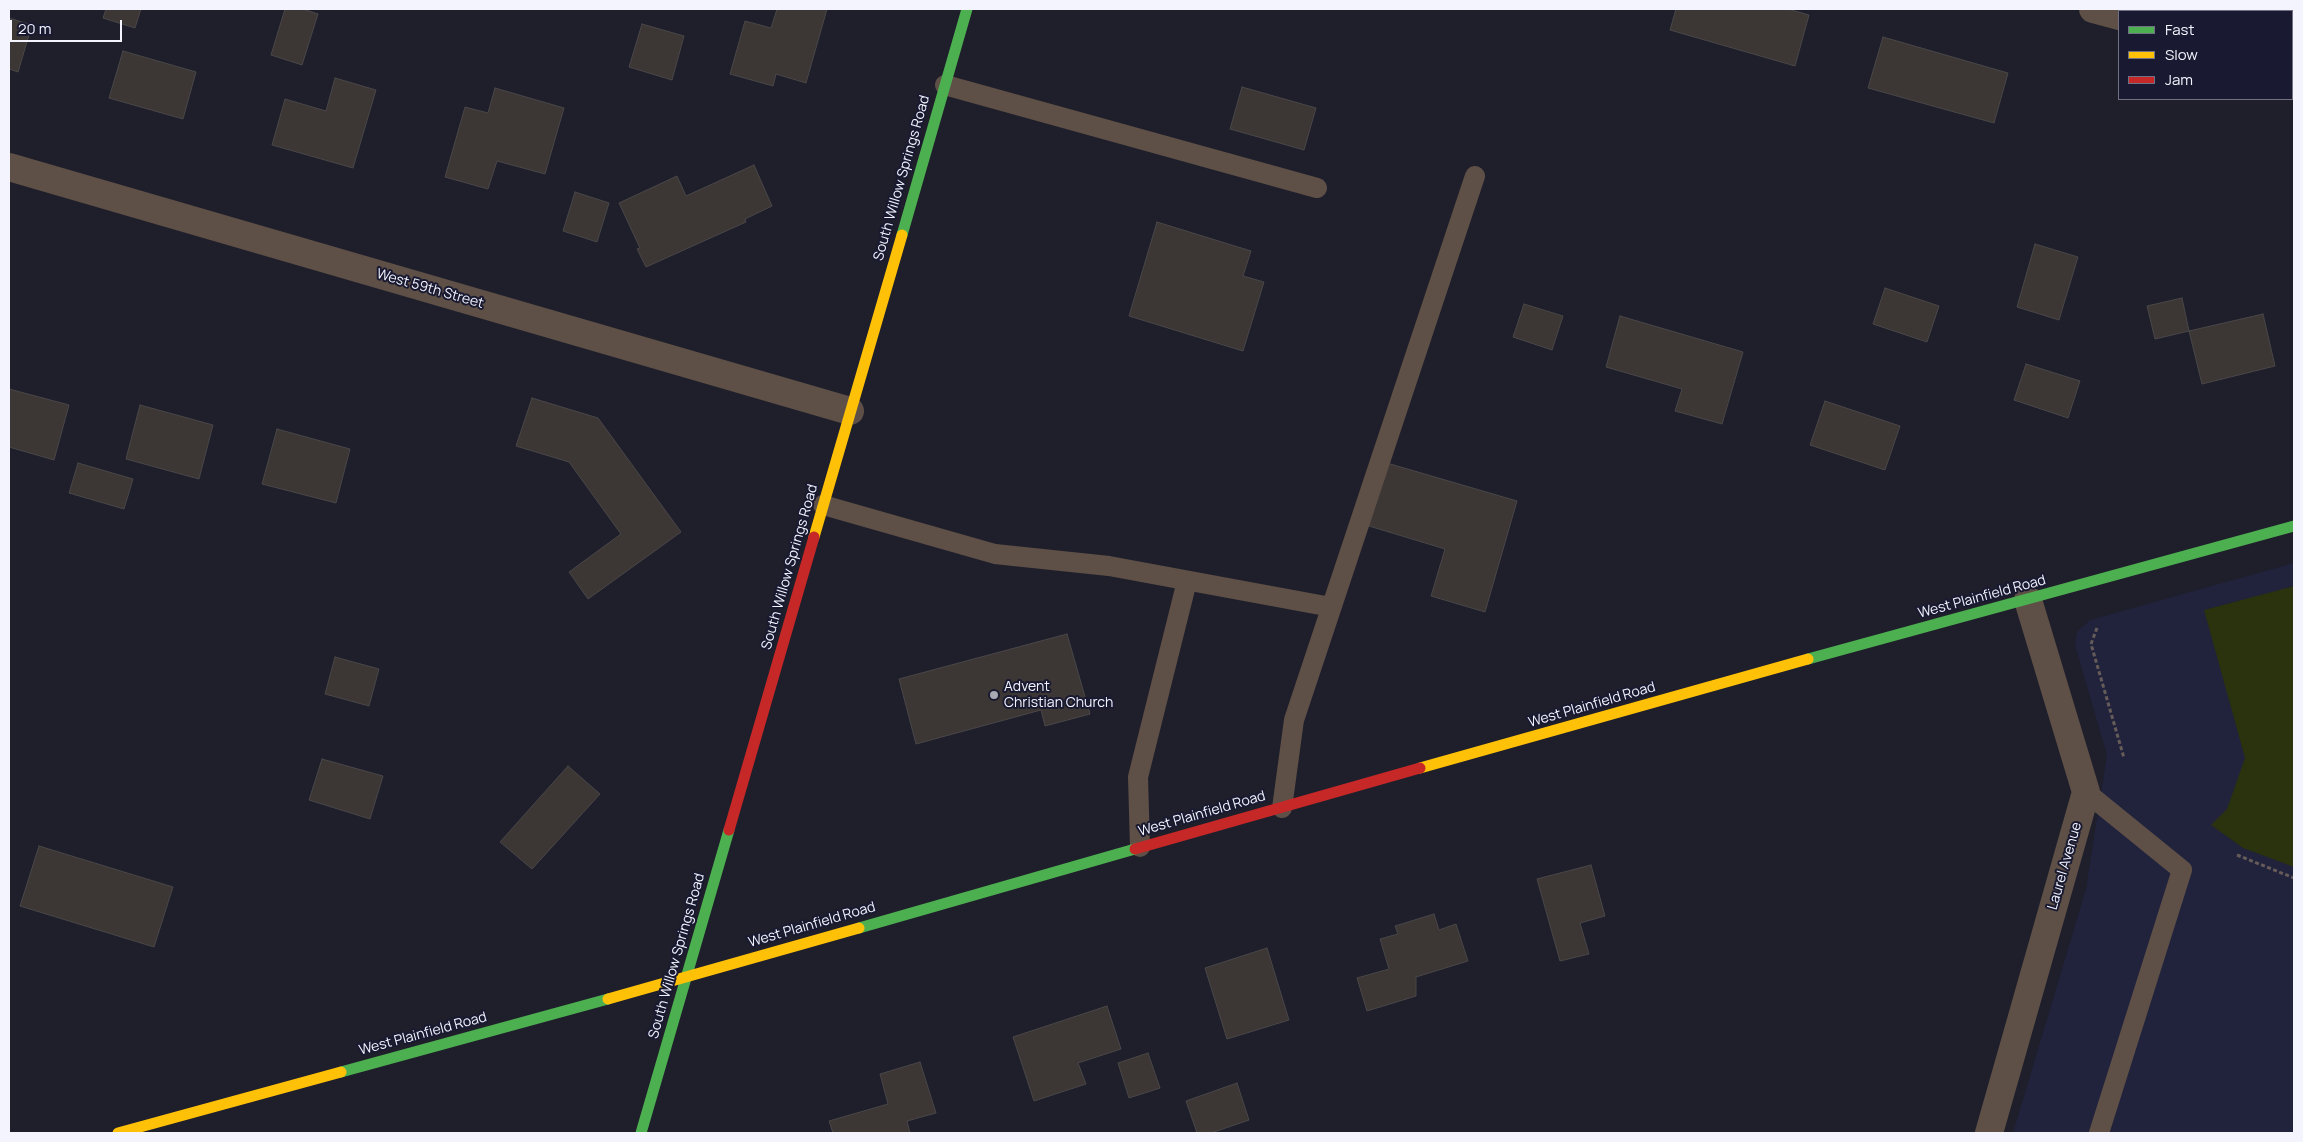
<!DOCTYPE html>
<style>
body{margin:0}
#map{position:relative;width:2303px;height:1142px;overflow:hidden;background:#1f1f2b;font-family:Manrope,sans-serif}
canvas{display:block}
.frame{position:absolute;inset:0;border:10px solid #f3f4fe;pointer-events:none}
.legend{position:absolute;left:2118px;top:10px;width:175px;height:90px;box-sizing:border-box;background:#191a31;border:1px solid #707183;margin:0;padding:6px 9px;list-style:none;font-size:15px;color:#f3f4fe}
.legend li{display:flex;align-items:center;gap:10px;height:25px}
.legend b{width:25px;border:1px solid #707183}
.scale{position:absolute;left:10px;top:20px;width:112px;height:22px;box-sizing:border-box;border:2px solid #f3f4fe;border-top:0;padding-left:6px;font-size:15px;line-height:18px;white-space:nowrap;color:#f3f4fe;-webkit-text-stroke:4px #191a31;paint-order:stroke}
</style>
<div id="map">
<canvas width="2303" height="1142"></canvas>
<div class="frame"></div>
<ul class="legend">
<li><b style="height:6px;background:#4caf50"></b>Fast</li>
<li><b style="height:6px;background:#ffc107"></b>Slow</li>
<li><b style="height:6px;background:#c62828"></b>Jam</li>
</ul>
<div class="scale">20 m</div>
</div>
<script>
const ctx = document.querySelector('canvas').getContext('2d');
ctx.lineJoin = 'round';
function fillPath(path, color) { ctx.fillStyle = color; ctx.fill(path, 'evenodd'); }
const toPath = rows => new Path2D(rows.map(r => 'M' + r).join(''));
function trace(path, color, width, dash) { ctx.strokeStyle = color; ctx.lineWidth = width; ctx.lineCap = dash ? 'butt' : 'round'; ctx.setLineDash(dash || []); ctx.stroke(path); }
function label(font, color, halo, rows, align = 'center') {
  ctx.font = font + ' Manrope,sans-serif'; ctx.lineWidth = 4; ctx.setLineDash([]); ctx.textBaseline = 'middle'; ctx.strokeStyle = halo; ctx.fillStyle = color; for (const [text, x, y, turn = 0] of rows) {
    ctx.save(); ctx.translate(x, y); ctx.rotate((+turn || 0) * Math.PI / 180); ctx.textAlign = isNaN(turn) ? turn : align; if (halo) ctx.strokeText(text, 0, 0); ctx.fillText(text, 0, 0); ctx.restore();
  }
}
fillPath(toPath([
 [2294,563,2294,1133,2013,1133,2086,889,2107,755,2075,645,2077,632,2090,620]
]), '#21223c');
fillPath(toPath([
 [2294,586,2294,867,2243,848,2211,825,2227,809,2245,758,2204,610]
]), '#2a320e');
const building = toPath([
 [106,9,141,9,135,28,103,18,106,9],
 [285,9,303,9,318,14,302,65,271,55,285,9],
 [777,9,827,9,806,83,776,74,773,86,730,74,745,21,771,28,777,9],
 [1676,9,1788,9,1809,15,1795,66,1670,30,1676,9],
 [9,18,32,25,18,72,9,69,9,18],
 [642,24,684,36,672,80,629,67,642,24],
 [1883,37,2008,73,1994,123,1868,88,1883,37],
 [123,51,196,72,183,119,109,98,123,51],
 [335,78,376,90,353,168,272,145,285,99,326,111,335,78],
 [1242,87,1316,108,1304,150,1230,129,1242,87],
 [495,88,564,108,545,174,497,161,488,189,445,177,465,107,488,113,495,88],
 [754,165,772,206,745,219,746,222,646,267,637,249,640,248,619,203,677,176,686,196,754,165],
 [575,192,609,203,597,242,563,231,575,192],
 [1157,222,1251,251,1243,276,1264,282,1243,351,1129,316,1157,222],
 [2035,244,2078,257,2059,320,2017,307,2035,244],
 [1885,288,1939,306,1927,342,1873,324,1885,288],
 [2182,298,2189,331,2155,339,2147,306,2182,298],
 [1524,304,1563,316,1552,350,1513,337,1524,304],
 [2263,314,2275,366,2202,384,2189,331,2263,314],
 [1620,316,1743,352,1722,424,1675,411,1682,389,1606,367,1620,316],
 [2026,364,2080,381,2068,418,2014,400,2026,364],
 [9,389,69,405,54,460,9,447,9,389],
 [532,398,598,418,681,532,588,599,569,572,621,534,569,462,516,446,532,398],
 [1825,401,1900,426,1885,470,1810,445,1825,401],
 [140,405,213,425,199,479,126,459,140,405],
 [277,429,350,449,336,503,262,484,277,429],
 [78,463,133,479,124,509,69,493,78,463],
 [1387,463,1517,501,1485,612,1431,596,1445,549,1369,526,1387,463],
 [1067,634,1090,714,1045,726,1041,710,916,744,899,679,1067,634],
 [335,657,379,669,369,706,325,694,335,657],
 [322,759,383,776,370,819,309,800,322,759],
 [568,766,600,794,532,869,500,842,568,766],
 [39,846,173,887,154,947,20,906,39,846],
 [1591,865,1605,916,1580,923,1589,954,1560,961,1537,879,1591,865],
 [1434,914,1439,930,1456,924,1468,961,1416,977,1416,996,1367,1011,1357,978,1389,969,1380,939,1398,934,1395,926,1434,914],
 [1267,948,1289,1020,1227,1039,1205,968,1267,948],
 [1107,1006,1121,1049,1078,1063,1086,1084,1034,1101,1013,1037,1107,1006],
 [1148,1053,1160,1088,1129,1098,1118,1063,1148,1053],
 [920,1062,936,1113,907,1121,910,1133,833,1133,829,1121,888,1104,880,1074,920,1062],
 [1237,1083,1249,1120,1211,1133,1197,1133,1186,1101,1237,1083]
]);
fillPath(building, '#3c3735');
trace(building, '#4a4749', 1);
trace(toPath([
 [2097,628,2091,644,2124,758],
 [2237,855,2294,878]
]), '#655c5a', 3, [4, 2.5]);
trace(toPath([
 [945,85,1317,188],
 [823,505,995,554,1109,566,1331,607],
 [2086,792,2182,870,2099,1133],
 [1282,808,1294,720,1475,176],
 [1140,847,1138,777,1187,581]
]), '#5e5047', 20);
trace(toPath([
 [2093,9,2119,16],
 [9,167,850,411],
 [1989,1133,2086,792,2028,600]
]), '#5e5047', 28);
trace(toPath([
 [902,235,967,9],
 [1808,659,2294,526],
 [859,928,1135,849],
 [341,1072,608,999],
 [641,1133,729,830]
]), '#4caf50', 11);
trace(toPath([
 [814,537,902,235],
 [1420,768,1808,659],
 [608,999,859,928],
 [118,1133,341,1072]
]), '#ffc107', 11);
trace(toPath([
 [729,830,814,537],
 [1135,849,1420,768]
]), '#c62828', 11);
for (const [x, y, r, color] of [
 [994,695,5,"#a9a9b4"]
]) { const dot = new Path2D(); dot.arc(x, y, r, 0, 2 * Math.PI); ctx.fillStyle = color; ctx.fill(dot); trace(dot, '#191a31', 2); }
label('14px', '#f3f4fe', '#191a31', [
 ["South Willow Springs Road",902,178,-74],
 ["West 59th Street",430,289,16],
 ["South Willow Springs Road",790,567,-74],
 ["West Plainfield Road",1982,597,-15],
 ["West Plainfield Road",1592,705,-16],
 ["West Plainfield Road",1202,814,-16],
 ["Laurel Avenue",2065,866,-74],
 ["West Plainfield Road",812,925,-16],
 ["South Willow Springs Road",677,956,-74],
 ["West Plainfield Road",423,1034,-15]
]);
label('14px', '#f3f4fe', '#191a31', [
 ["Advent",1004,687],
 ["Christian Church",1004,703]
], 'left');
</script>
